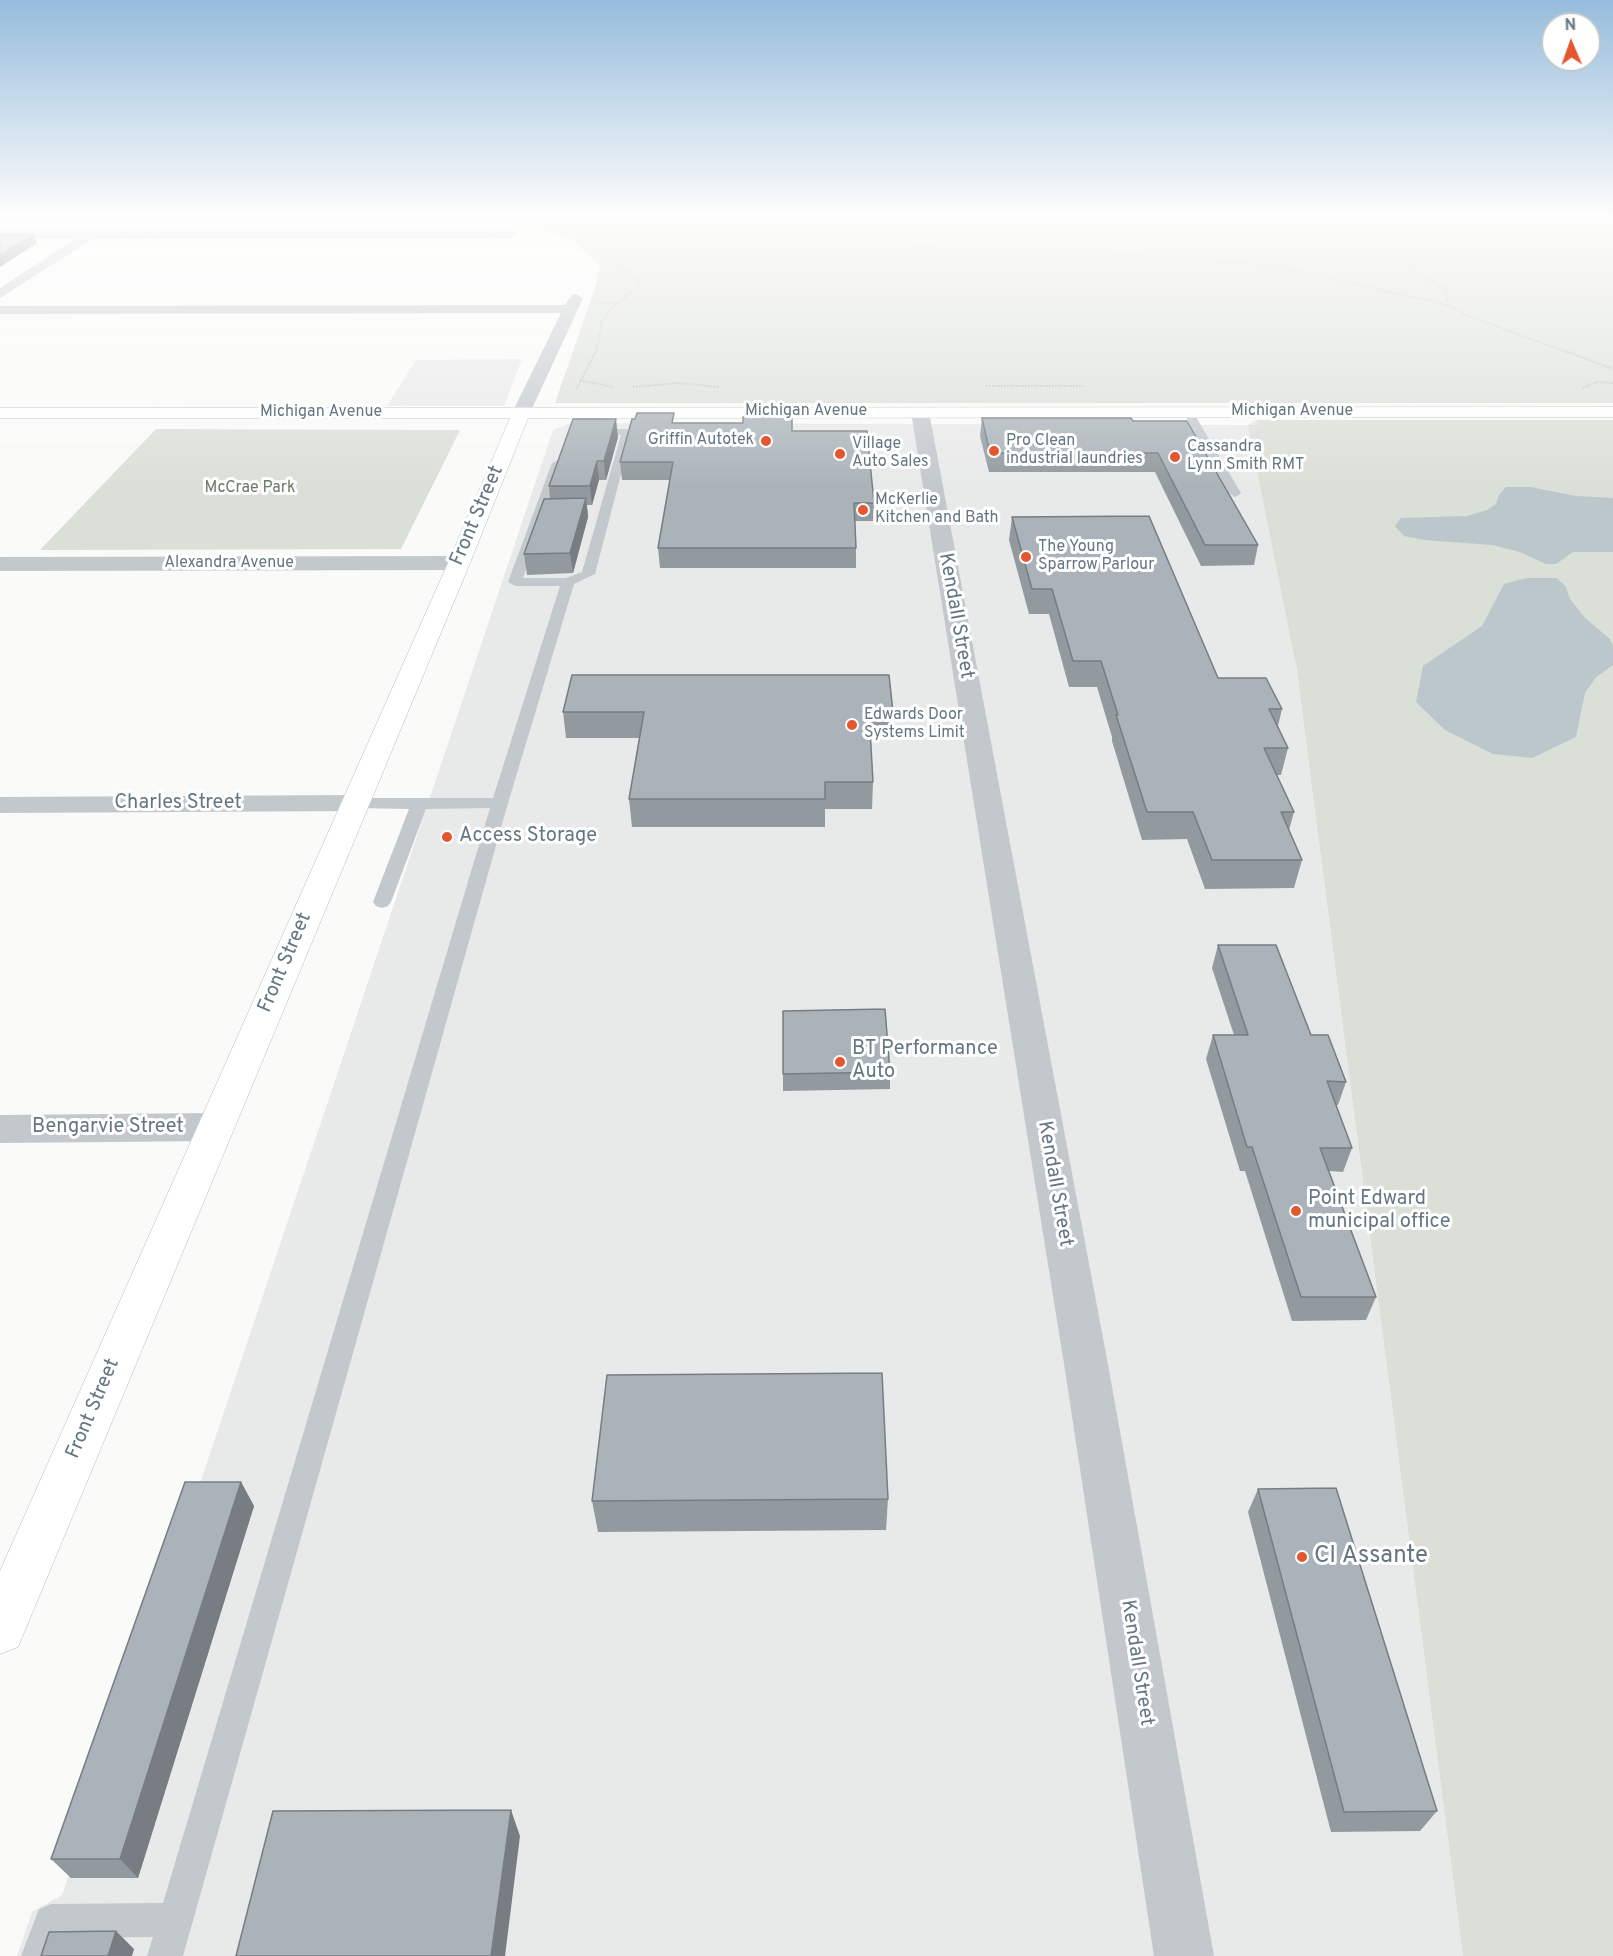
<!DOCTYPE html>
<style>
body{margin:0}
#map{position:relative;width:1613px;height:1956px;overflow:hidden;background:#fafaf8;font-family:Overpass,sans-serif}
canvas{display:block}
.north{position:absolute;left:1541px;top:12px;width:60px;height:60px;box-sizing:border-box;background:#fff;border:2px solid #c1c8cd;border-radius:50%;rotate:358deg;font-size:16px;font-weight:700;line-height:24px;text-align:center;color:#657683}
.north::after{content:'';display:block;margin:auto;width:21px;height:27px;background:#e4572e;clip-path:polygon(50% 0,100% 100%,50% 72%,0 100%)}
</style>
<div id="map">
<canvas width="1613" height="1956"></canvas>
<div class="north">N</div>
</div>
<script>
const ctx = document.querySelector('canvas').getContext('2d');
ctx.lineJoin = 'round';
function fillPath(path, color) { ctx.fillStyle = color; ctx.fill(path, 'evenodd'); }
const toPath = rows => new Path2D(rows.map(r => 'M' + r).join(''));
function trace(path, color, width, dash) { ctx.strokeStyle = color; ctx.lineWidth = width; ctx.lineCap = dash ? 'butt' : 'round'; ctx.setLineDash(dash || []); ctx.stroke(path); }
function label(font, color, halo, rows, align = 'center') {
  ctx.font = font + ' Overpass,sans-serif'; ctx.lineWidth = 6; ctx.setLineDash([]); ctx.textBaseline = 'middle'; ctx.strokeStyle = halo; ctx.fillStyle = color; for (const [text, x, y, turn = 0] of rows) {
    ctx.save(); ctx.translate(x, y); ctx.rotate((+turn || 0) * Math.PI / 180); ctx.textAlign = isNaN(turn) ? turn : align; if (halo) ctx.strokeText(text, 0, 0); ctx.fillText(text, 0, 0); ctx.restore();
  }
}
fillPath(toPath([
 [522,359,504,406,387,406,416,360],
 [1256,420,1267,443,1463,1956,17,1956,32,1912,62,1895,553,430,570,423,1248,425]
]), '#e8e9e9');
fillPath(toPath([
 [520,215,1613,215,1613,403,555,403,595,288,600,265,571,239,539,226,521,222],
 [1256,420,1613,420,1613,1956,1463,1956,1296,665,1248,425,1258,425],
 [156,429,460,430,401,549,40,550]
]), '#dadfd7');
fillPath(toPath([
 [1506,487,1530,487,1576,496,1613,498,1613,552,1573,552,1556,564,1546,564,1520,552,1492,545,1424,540,1404,536,1395,526,1401,518,1467,516,1487,510,1496,504,1499,495],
 [1527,578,1557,578,1566,587,1570,599,1585,618,1610,639,1613,646,1613,665,1596,677,1585,693,1576,737,1532,758,1493,754,1445,730,1416,702,1423,666,1482,626,1504,584]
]), '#bbc7cb');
const secondary = toPath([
 [1613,407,1613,417,528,418,470,563,18,1647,0,1654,0,1571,448,563,510,418,0,418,0,408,1613,407]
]);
trace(secondary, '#b3babf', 1);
trace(toPath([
 [834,215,898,244,909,246,1033,253,1095,252,1277,266,1448,305],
 [1374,215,1385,229,1385,236,1401,255,1402,262,1446,290,1448,305,1463,314,1569,353],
 [531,221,591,246,630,274,640,285,611,309,602,321,596,353],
 [1271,266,1301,239,1320,215],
 [598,303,617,303]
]), '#bbbfc2', 1.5, [1.5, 1.5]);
trace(toPath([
 [1565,351,1613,369],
 [580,380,613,387],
 [986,386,1083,386],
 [633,387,679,383,718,387],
 [577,388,596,351],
 [1583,388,1597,382,1613,383]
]), '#bbbfc2', 2, [1.5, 1.5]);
fillPath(toPath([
 [1188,409,1193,412,1241,493,1239,495,1235,497,1229,493,1183,412,1188,409],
 [592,429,627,429,632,432,595,574,574,584,508,803,183,1956,147,1956,153,1937,63,1938,57,1956,21,1956,39,1909,51,1904,163,1903,490,808,426,809,391,902,388,906,382,908,376,906,373,902,409,809,355,808,347,803,355,798,493,798,560,586,515,586,508,582,552,463,558,460,564,463,523,578,566,578,582,572,621,435,588,434,588,430,592,429]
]), '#c3c8cc');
fillPath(toPath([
 [93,229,512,230,518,234,512,238,93,239,0,298,0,288,75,239,0,239,0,231,93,229],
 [576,294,583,298,578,309,530,413,527,417,521,418,515,417,512,413,561,313,0,314,0,306,565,305,571,295,576,294],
 [920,407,926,408,929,412,1109,1370,1214,1956,1154,1956,1065,1370,911,412,914,408,920,407],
 [459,556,467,558,470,563,467,568,459,570,0,571,0,557,459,556],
 [355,795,365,797,369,803,365,809,355,811,0,813,0,797,355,795],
 [215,1113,228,1117,234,1127,228,1137,215,1141,0,1143,0,1115,215,1113]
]), '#c3c8cc');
fillPath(secondary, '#fff');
fillPath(toPath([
 [982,418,1133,421,1258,545,1254,565,1201,566,1155,472,989,472,980,436],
 [675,423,792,431,874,503,873,521,855,521,856,548,856,568,660,568,658,548,670,480,622,480,620,462],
 [618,437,606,480,599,480,592,505,587,505,588,517,573,573,527,575,524,554,550,499,549,486],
 [1012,517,1218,678,1282,709,1278,726,1288,748,1281,775,1277,775,1294,812,1289,830,1302,860,1294,888,1205,889,1187,839,1142,840,1112,741,1112,737,1097,687,1069,687,1049,614,1029,614,1009,540],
 [563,712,893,712,891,738,870,738,873,782,872,809,825,809,825,827,632,827,629,799,639,738,566,738],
 [1218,945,1311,1035,1346,1082,1338,1105,1336,1105,1352,1148,1343,1172,1329,1171,1376,1297,1366,1320,1292,1321,1245,1171,1240,1171,1206,1059,1213,1035,1234,1035,1212,968],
 [783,1011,890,1072,890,1089,783,1091],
 [241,1482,254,1506,138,1878,71,1878,51,1859],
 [1258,1489,1437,1811,1420,1831,1331,1832,1248,1512],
 [888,1499,886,1530,598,1532,592,1501]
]), '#929a9f');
fillPath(toPath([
 [34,235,37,243,0,267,0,255],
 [616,419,618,437,606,480,604,461],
 [597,461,599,480,592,505,590,486],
 [586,498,588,517,573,573,570,553],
 [241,1482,254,1506,138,1878,120,1859],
 [511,1810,520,1836,505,1956,491,1956],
 [116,1931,134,1949,132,1956,108,1956]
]), '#777d82');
const building = toPath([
 [0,235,34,235,0,255,0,235],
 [637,413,674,413,672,423,743,423,743,417,792,417,792,431,867,431,874,503,854,503,856,548,658,548,673,462,620,462,632,419,635,419,637,413],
 [982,418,1131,418,1133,421,1187,421,1258,545,1205,545,1158,453,990,453,982,418],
 [573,419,616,419,604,461,597,461,590,486,549,486,573,419],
 [586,498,570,553,524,554,544,499,586,498],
 [1149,516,1218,678,1266,678,1282,709,1269,709,1288,748,1264,748,1294,812,1281,812,1302,860,1212,860,1193,812,1147,812,1116,715,1118,715,1101,661,1073,661,1052,589,1032,589,1012,517,1149,516],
 [572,675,889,675,893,712,869,712,873,782,825,782,825,799,629,799,644,712,563,712,572,675],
 [1218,945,1276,945,1311,1035,1328,1035,1346,1082,1327,1081,1352,1148,1320,1148,1376,1297,1301,1297,1252,1147,1247,1147,1213,1035,1248,1035,1218,945],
 [885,1009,890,1072,783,1074,783,1011,885,1009],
 [882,1373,888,1499,592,1501,607,1375,882,1373],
 [185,1482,241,1482,120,1859,51,1859,185,1482],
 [1336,1488,1437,1811,1344,1812,1258,1489,1336,1488],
 [511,1810,491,1956,236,1956,273,1811,511,1810],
 [116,1931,108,1956,41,1956,49,1932,116,1931]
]);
fillPath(building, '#aab3b9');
trace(building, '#777d82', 1.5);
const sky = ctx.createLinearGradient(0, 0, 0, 489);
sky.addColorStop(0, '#96bcdc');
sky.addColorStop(0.44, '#fdfdfc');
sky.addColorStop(1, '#fdfdfc00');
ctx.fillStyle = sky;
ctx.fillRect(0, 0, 1613, 489);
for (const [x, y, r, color] of [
 [766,441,6,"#e4572e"],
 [994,451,6,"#e4572e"],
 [840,454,6,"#e4572e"],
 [1175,457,6,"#e4572e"],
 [863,510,6,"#e4572e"],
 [1026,557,6,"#e4572e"],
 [852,725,6,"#e4572e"],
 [447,837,6,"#e4572e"],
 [840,1062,6,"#e4572e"],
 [1296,1211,6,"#e4572e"],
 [1302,1557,6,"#e4572e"]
]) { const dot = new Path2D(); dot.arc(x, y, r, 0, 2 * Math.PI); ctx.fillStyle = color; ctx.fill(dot); trace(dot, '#fff', 2); }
label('16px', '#657683', '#fff', [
 ["Michigan Avenue",806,412],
 ["Michigan Avenue",1292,412],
 ["Michigan Avenue",321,413],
 ["Alexandra Avenue",229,564]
]);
label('16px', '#657683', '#fff', [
 ["Griffin Autotek",754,441,"right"],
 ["Pro Clean",1006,442],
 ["industrial laundries",1006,460],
 ["Village",852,445],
 ["Auto Sales",852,463],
 ["Cassandra",1187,448],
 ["Lynn Smith RMT",1187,466],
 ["McKerlie",875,501],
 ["Kitchen and Bath",875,519],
 ["The Young",1038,548],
 ["Sparrow Parlour",1038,566],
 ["Edwards Door",864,716],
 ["Systems Limit",864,734]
], 'left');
label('16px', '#687a64', '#fff', [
 ["McCrae Park",250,489]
]);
label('20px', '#657683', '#fff', [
 ["Front Street",478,516,-67],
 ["Kendall Street",955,616,80],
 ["Charles Street",178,804],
 ["Front Street",286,963,-67],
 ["Bengarvie Street",108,1128],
 ["Kendall Street",1054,1184,80],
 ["Front Street",94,1409,-67],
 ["Kendall Street",1136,1663,81]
]);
label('20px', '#657683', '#fff', [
 ["Access Storage",459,837],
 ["BT Performance",852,1050],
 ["Auto",852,1073],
 ["Point Edward",1308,1200],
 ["municipal office",1308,1223]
], 'left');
label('24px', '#657683', '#fff', [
 ["CI Assante",1314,1557]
], 'left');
</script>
